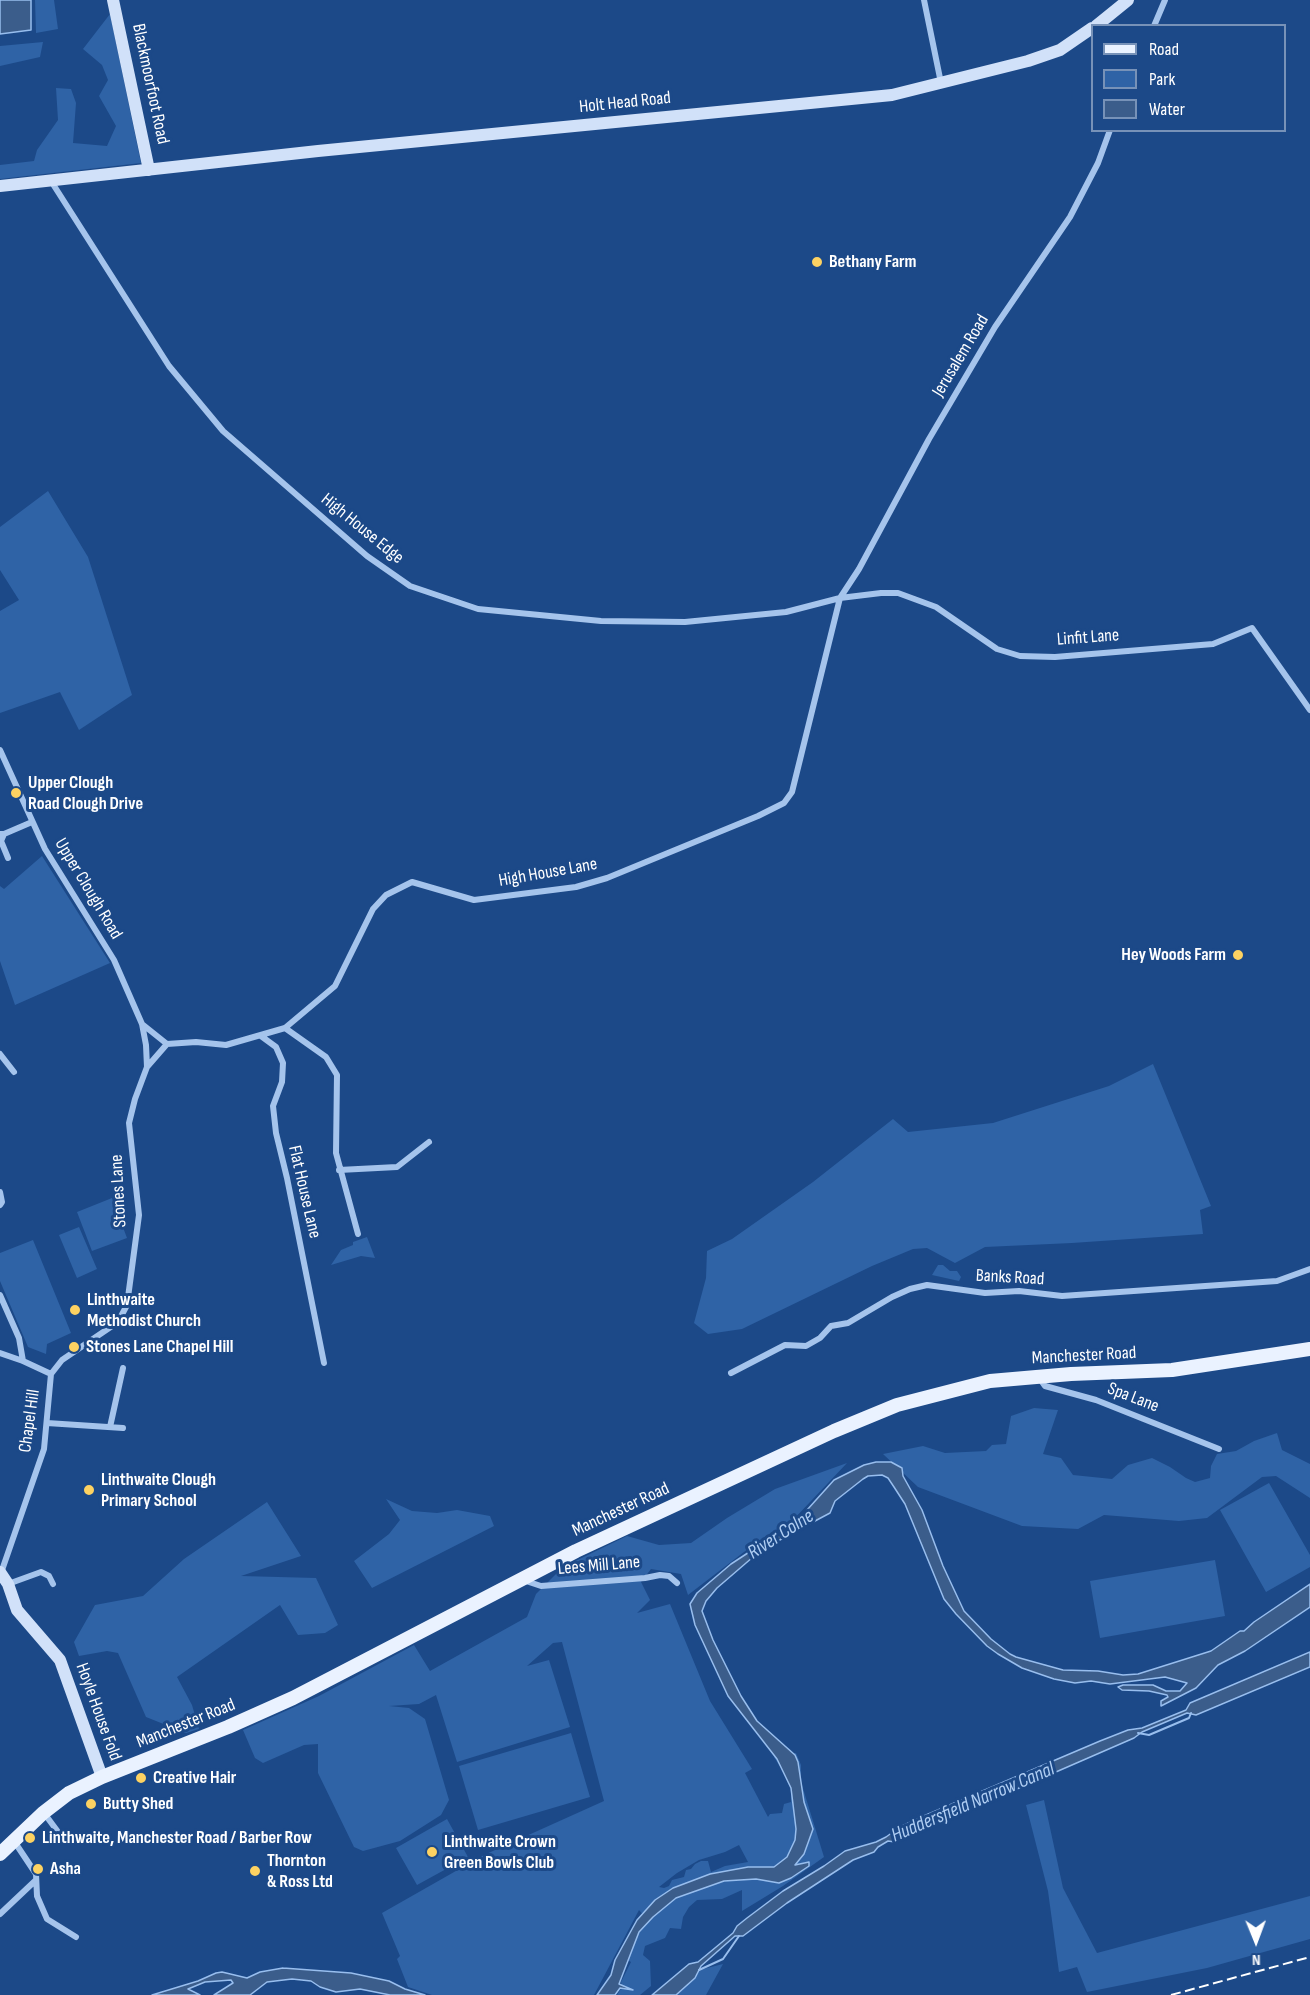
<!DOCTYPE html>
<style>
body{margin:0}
#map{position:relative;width:1310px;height:1995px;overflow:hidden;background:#1c4988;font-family:"Sofia Sans Condensed",sans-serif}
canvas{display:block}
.legend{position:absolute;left:1091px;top:24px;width:195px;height:108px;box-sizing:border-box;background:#1c4988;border:2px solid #7792b8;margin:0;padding:8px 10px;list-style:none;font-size:18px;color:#fff}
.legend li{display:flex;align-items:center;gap:12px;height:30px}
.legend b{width:30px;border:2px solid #7792b8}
.north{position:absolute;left:1226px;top:1911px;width:60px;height:60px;-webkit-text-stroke:4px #1c4988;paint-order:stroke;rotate:179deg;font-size:16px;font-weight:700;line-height:24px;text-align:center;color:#fff}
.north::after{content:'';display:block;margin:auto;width:21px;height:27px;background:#fff;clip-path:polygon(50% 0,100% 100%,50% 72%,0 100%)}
</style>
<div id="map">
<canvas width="1310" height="1995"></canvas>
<ul class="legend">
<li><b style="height:8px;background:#eaf2ff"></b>Road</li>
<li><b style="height:16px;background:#2f63a6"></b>Park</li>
<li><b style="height:16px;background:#3b5d8b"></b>Water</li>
</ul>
<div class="north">N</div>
</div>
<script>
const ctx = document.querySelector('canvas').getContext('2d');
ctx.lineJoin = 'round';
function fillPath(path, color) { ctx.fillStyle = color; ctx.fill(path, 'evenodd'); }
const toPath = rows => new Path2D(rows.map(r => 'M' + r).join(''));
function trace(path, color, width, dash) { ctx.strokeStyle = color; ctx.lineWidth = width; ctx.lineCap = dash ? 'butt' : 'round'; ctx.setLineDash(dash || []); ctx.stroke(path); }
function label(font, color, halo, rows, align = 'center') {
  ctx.font = font + ' "Sofia Sans Condensed",sans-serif'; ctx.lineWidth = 6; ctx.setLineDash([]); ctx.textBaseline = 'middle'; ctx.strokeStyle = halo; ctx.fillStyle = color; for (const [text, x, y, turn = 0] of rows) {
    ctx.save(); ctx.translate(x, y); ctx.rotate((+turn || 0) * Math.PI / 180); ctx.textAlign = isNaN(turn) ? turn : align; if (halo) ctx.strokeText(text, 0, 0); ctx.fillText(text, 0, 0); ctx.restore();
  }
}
fillPath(toPath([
 [35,0,54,0,58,29,36,33],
 [110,14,141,163,0,179,0,165,34,161,37,150,58,120,56,88,71,89,76,103,73,143,107,146,116,126,99,96,108,80,102,65,83,49],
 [43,42,40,57,0,66,0,46],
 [48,491,88,557,132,695,79,730,60,692,0,713,0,611,19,600,0,570,0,527],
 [42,856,110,963,15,1005,0,961,0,886,4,889],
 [1153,1064,1211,1206,1200,1210,1203,1234,1072,1243,985,1247,955,1263,927,1248,913,1249,872,1266,742,1329,708,1334,694,1323,706,1278,707,1251,732,1239,813,1182,893,1119,908,1132,993,1123,1109,1086],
 [112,1198,127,1238,92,1251,77,1212],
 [79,1227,97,1269,77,1278,59,1235],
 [367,1237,375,1258,361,1256,331,1265,341,1250,353,1245,353,1242],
 [33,1240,71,1333,47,1344,46,1354,28,1347,0,1281,0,1253],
 [938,1265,943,1265,950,1271,957,1271,961,1277,959,1281,932,1275],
 [1034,1408,1058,1410,1043,1454,1061,1458,1073,1475,1112,1479,1128,1465,1152,1458,1170,1467,1186,1478,1195,1482,1210,1478,1211,1466,1217,1454,1236,1451,1254,1441,1277,1433,1282,1450,1310,1464,1310,1498,1276,1476,1262,1477,1207,1518,1179,1521,1104,1515,1078,1529,1022,1526,918,1487,883,1454,923,1446,945,1453,986,1451,992,1445,1006,1444,1011,1416],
 [847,1463,793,1520,757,1542,688,1595,681,1574,651,1569,641,1582,650,1600,637,1613,670,1604,710,1701,752,1769,745,1773,768,1817,770,1814,782,1813,784,1804,791,1802,791,1789,784,1773,774,1757,796,1753,801,1765,801,1782,824,1857,783,1886,742,1911,742,1890,722,1899,697,1900,689,1907,683,1917,681,1929,670,1928,665,1938,645,1946,643,1955,650,1961,651,1986,640,1995,617,1995,622,1987,621,1982,631,1962,626,1959,645,1917,639,1910,594,1995,432,1995,408,1987,397,1959,400,1956,382,1913,484,1855,604,1801,562,1642,553,1643,527,1666,549,1660,570,1727,457,1762,436,1695,419,1704,389,1706,409,1708,425,1719,449,1800,441,1815,400,1841,363,1851,354,1847,318,1773,318,1744,304,1745,263,1763,255,1758,243,1730,319,1696,414,1645,430,1671,527,1617,536,1594,563,1567,627,1536,659,1545,691,1543,727,1518,775,1489],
 [739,1845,748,1862,725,1866,711,1872,708,1861,701,1861,695,1864,691,1869,686,1870,684,1877,672,1880,669,1886,664,1888,659,1887,677,1873,699,1860,725,1852],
 [1269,1483,1310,1555,1310,1567,1266,1592,1220,1510],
 [386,1499,412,1511,437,1513,457,1510,490,1516,494,1526,372,1588,354,1561,389,1534,400,1520],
 [267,1502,301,1556,241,1576,316,1578,338,1625,325,1633,298,1635,280,1605,177,1677,192,1705,199,1729,186,1733,146,1717,118,1653,107,1651,79,1656,74,1642,95,1605,143,1596,184,1559],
 [1215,1560,1225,1616,1100,1638,1090,1581],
 [571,1733,590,1797,478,1830,459,1766],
 [1044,1800,1063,1888,1097,1953,1310,1896,1310,1939,1207,1968,1087,1992,1077,1967,1059,1972,1048,1891,1026,1805],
 [447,1819,468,1857,417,1885,396,1848],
 [723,1964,706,1995,676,1995,695,1978,699,1970]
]), '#2f63a6');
const water = toPath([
 [0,0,31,0,31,30,0,34,0,0],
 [876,1462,891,1462,902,1468,903,1476,922,1510,943,1566,964,1611,991,1639,1010,1654,1016,1657,1063,1670,1098,1671,1123,1675,1138,1674,1211,1651,1240,1631,1244,1631,1254,1622,1310,1584,1310,1607,1245,1651,1218,1665,1196,1688,1161,1706,1161,1701,1168,1697,1167,1695,1149,1691,1122,1690,1118,1687,1123,1685,1153,1685,1166,1691,1180,1691,1187,1683,1165,1677,1110,1684,1091,1681,1075,1683,1054,1679,1022,1668,998,1654,987,1646,956,1614,944,1599,905,1504,894,1487,888,1478,882,1475,868,1476,863,1479,835,1501,830,1513,783,1538,753,1557,717,1588,706,1601,702,1611,713,1640,741,1696,757,1721,795,1755,798,1762,804,1802,813,1829,804,1854,795,1865,809,1862,809,1866,791,1878,779,1883,756,1879,724,1881,676,1898,653,1917,639,1932,619,1984,633,1990,620,1988,615,1995,597,1995,611,1975,615,1960,637,1920,655,1900,673,1888,710,1874,748,1867,774,1867,787,1857,795,1840,796,1829,791,1788,777,1759,728,1696,695,1625,690,1604,697,1593,731,1564,798,1520,834,1480,864,1465,876,1462],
 [1310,1652,1310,1667,1196,1715,1187,1713,1142,1732,1134,1738,895,1842,888,1841,878,1847,874,1852,853,1860,787,1903,743,1936,735,1936,701,1966,695,1978,676,1995,652,1995,689,1964,698,1962,733,1933,737,1926,747,1918,783,1891,824,1866,845,1851,876,1842,886,1837,900,1827,919,1818,1100,1741,1128,1730,1142,1728,1186,1710,1190,1703,1310,1652],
 [283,1968,351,1973,389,1981,405,1989,425,1995,390,1995,360,1989,336,1992,320,1987,311,1981,292,1979,267,1982,250,1995,214,1995,233,1983,231,1980,205,1982,188,1989,200,1995,152,1995,198,1981,216,1973,222,1972,247,1978,260,1972,283,1968]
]);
fillPath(water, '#3b5d8b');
trace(water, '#98beee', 1.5);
trace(toPath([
 [1138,1733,1149,1735,1189,1718,1191,1713],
 [699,1970,723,1959,739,1936]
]), '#98beee', 2);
trace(toPath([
 [924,0,941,83],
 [1154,26,1165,0],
 [51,181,169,366,223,431,367,556,410,586,478,609,601,621,685,622,786,612,840,598,881,593,898,593,936,607,997,649,1020,656,1055,657,1213,644,1252,628,1310,710],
 [0,750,45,849,114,960,142,1024,146,1045,147,1067,135,1099,129,1123,139,1215,127,1305,118,1322,62,1360,51,1374],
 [0,834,4,834,32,822],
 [4,834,1,841,8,858],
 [142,1024,167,1044,147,1067],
 [285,1028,326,1057,337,1075,336,1153,358,1234],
 [261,1036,276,1047,283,1063,282,1082,273,1106,276,1133,287,1178,324,1363],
 [167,1044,196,1042,226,1045,285,1028,335,986,373,909,386,895,412,882,474,900,576,887,607,878,758,816,784,803,792,792,840,598,859,569,929,439,995,327,1070,217,1098,163,1110,130],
 [0,1054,14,1072],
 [339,1170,397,1167,429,1142],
 [0,1192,2,1202,0,1205],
 [0,1295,19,1338,23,1361],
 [0,1353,23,1361,51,1374],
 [731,1373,785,1345,806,1346,820,1338,831,1326,848,1323,892,1297,910,1289,927,1285,985,1293,1019,1291,1062,1296,1277,1281,1310,1269],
 [1040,1379,1045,1386,1096,1400,1219,1449],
 [47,1423,123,1428],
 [110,1427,123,1368],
 [1,1573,44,1449,51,1374],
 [523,1580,541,1586,645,1578,660,1575,669,1576,677,1583],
 [8,1584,41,1572,49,1576,53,1584],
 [44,1813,64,1840],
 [14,1841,36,1874,37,1896,47,1919,76,1937],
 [0,1914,36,1880]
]), '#a5c4ec', 6);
trace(toPath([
 [113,0,149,170],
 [1096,26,1128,0],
 [0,186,318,151,892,95,1028,61,1060,50,1092,28],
 [0,1572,8,1584,17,1610,60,1660,102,1777]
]), '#d1e1f9', 12);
trace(toPath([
 [0,1854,43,1813,69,1793,102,1777,228,1727,293,1698,576,1551,834,1431,897,1405,990,1381,1071,1374,1172,1370,1310,1349]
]), '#eaf2ff', 14);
trace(toPath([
 [1171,1995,1310,1957]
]), '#fff', 2, [10, 4.5]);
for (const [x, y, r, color] of [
 [817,262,6,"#fdd262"],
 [16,793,6,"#fdd262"],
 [1238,955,6,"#fdd262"],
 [75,1310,6,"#fdd262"],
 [74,1347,6,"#fdd262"],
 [89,1490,6,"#fdd262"],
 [141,1778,6,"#fdd262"],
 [91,1804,6,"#fdd262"],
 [30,1838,6,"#fdd262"],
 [432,1852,6,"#fdd262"],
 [38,1869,6,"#fdd262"],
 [255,1871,6,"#fdd262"]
]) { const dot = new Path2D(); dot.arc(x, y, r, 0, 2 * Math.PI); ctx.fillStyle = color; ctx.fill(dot); trace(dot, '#1c4988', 2); }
label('18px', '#fff', '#1c4988', [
 ["Blackmoorfoot Road",150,84,78],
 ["Holt Head Road",625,103,-6],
 ["Jerusalem Road",961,356,-59],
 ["High House Edge",362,529,39],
 ["Linfit Lane",1088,638,-4],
 ["High House Lane",548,873,-10],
 ["Upper Clough Road",88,889,59],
 ["Stones Lane",119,1191,-93],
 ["Flat House Lane",304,1192,77],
 ["Banks Road",1010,1278,3],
 ["Manchester Road",1084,1356,-3],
 ["Spa Lane",1133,1398,21],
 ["Chapel Hill",30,1421,-82],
 ["Manchester Road",621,1510,-25],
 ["Lees Mill Lane",599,1566,-5],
 ["Hoyle House Fold",98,1712,70],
 ["Manchester Road",186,1724,-22]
]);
label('bold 18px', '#fff', '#1c4988', [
 ["Bethany Farm",829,262],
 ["Upper Clough",28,783],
 ["Road Clough Drive",28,804],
 ["Hey Woods Farm",1226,955,"right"],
 ["Linthwaite",87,1300],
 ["Methodist Church",87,1321],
 ["Stones Lane Chapel Hill",86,1347],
 ["Linthwaite Clough",101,1480],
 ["Primary School",101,1501],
 ["Creative Hair",153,1778],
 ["Butty Shed",103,1804],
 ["Linthwaite, Manchester Road / Barber Row",42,1838],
 ["Linthwaite Crown",444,1842],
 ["Green Bowls Club",444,1863],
 ["Thornton",267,1861],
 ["& Ross Ltd",267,1882],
 ["Asha",50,1869]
], 'left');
label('italic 20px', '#b0cef3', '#1c4988', [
 ["River Colne",781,1535,-33],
 ["Huddersfield Narrow Canal",973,1803,-23]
]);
</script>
